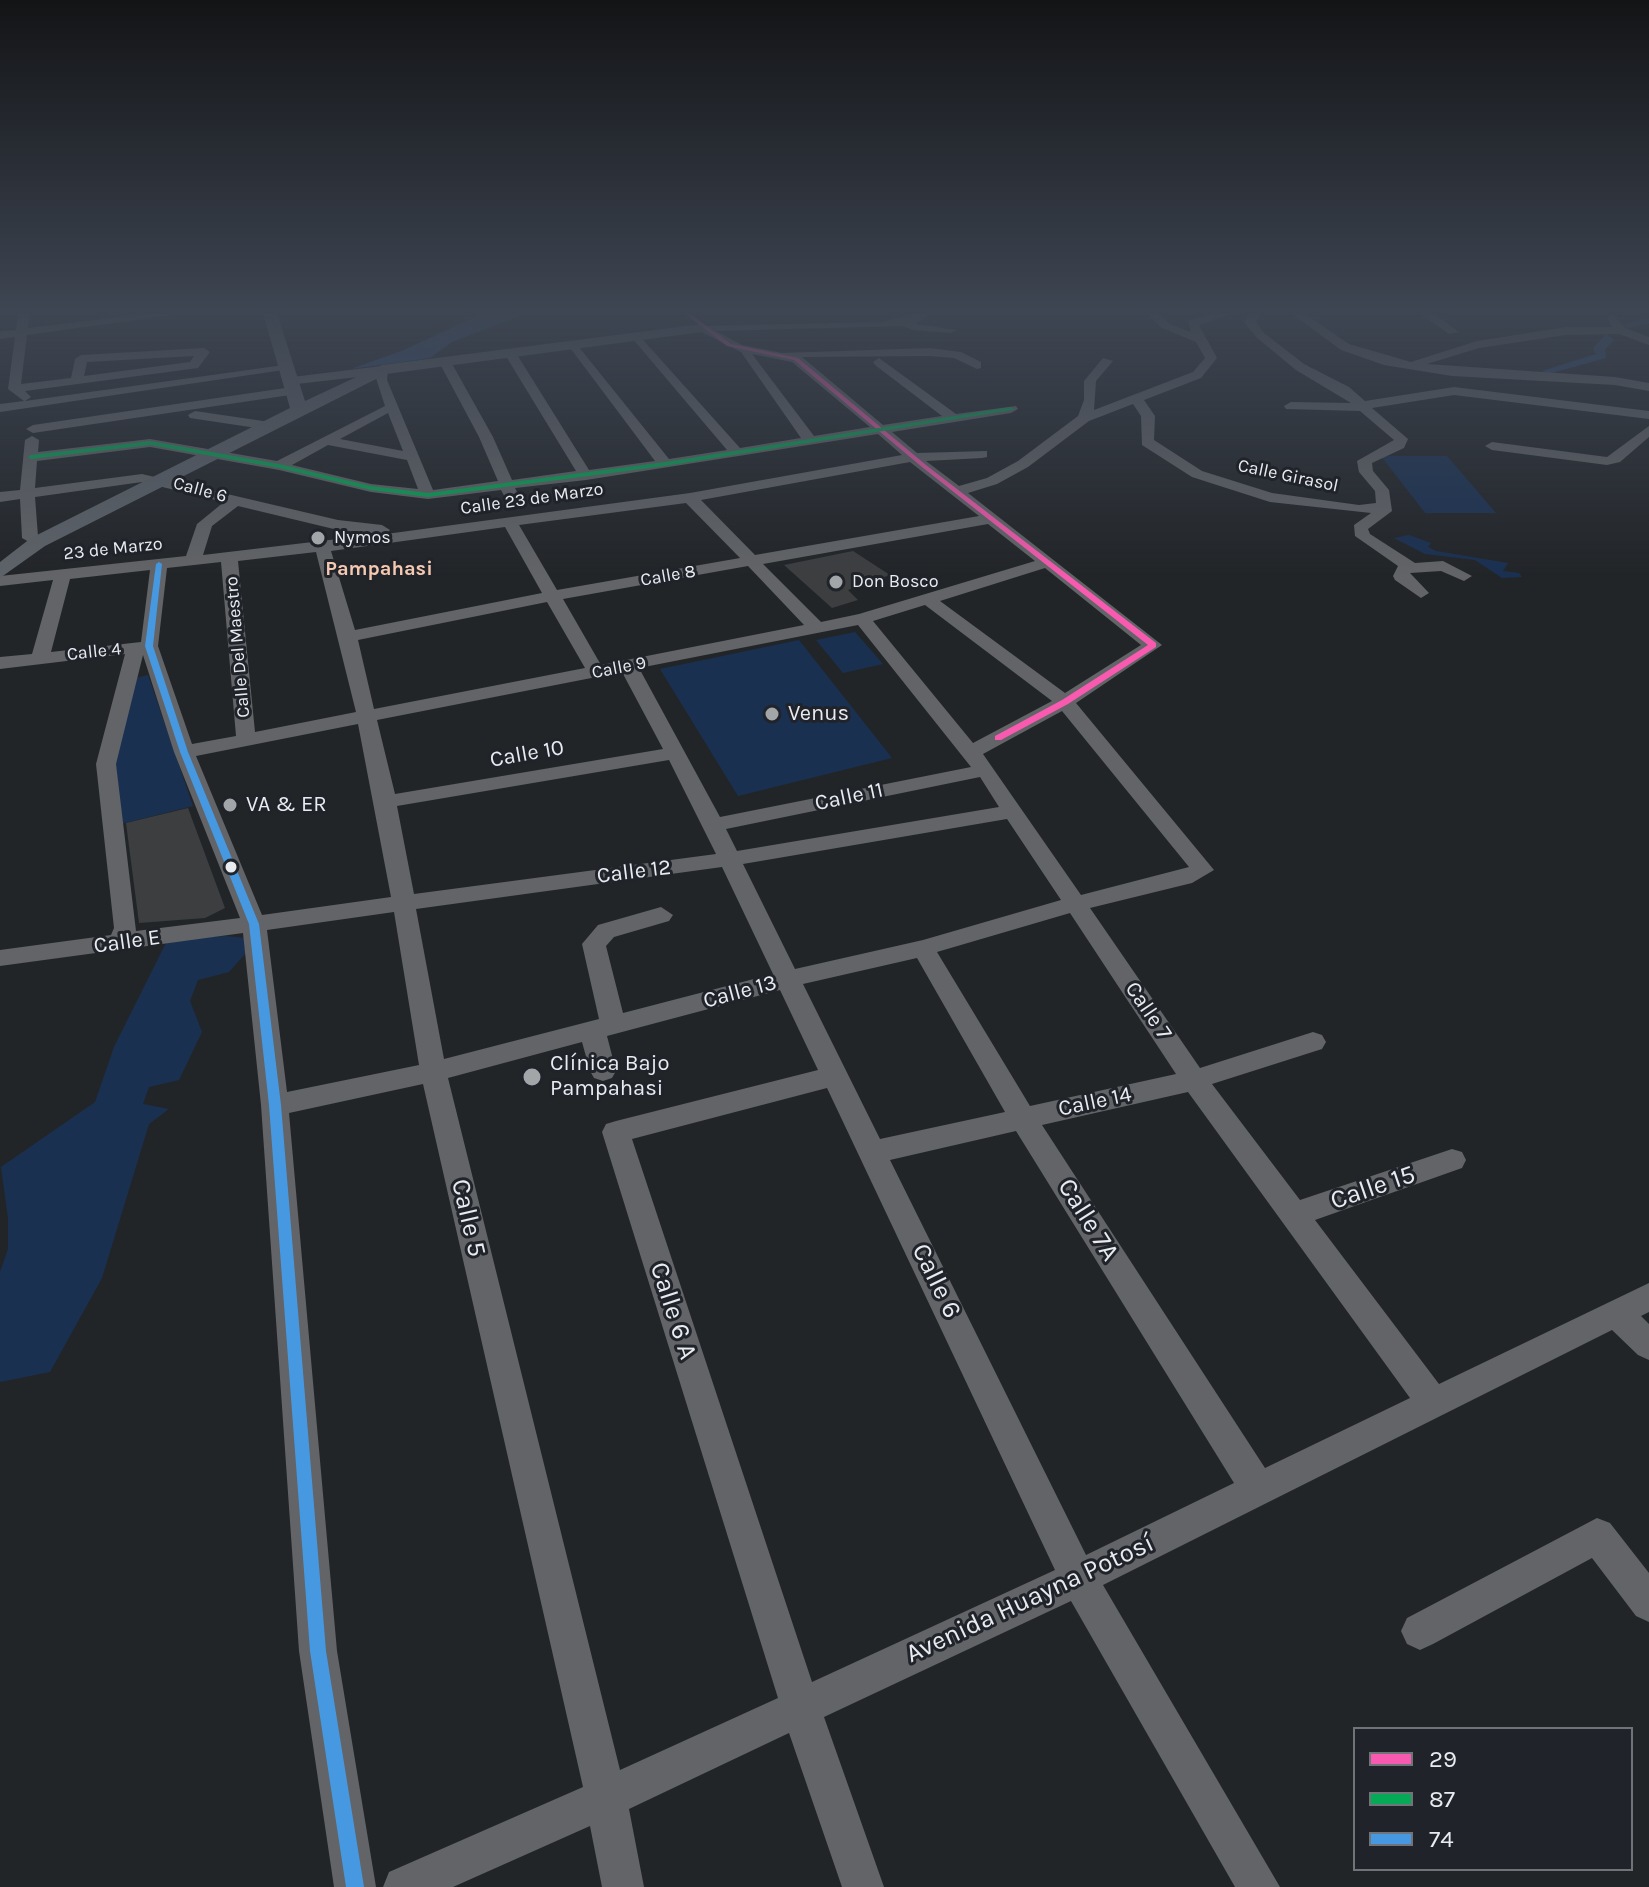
<!DOCTYPE html>
<meta charset="utf-8">
<style>
body{margin:0}
#map{position:relative;width:1649px;height:1887px;overflow:hidden;background:#222528;font-family:Karla,sans-serif}
canvas{display:block}
.legend{position:absolute;left:1353px;top:1727px;width:280px;height:144px;box-sizing:border-box;background:#20242a;border:2px solid #707479;margin:0;padding:10px 14px;list-style:none;font-size:24px;color:#e8ebef}
.legend li{display:flex;align-items:center;gap:16px;height:40px}
.legend b{width:40px;border:2px solid #707479}
</style>
<div id="map">
<canvas width="1649" height="1887"></canvas>
<ul class="legend">
<li><b style="height:10px;background:#f75aaf"></b>29</li>
<li><b style="height:10px;background:#06aa56"></b>87</li>
<li><b style="height:10px;background:#4699e1"></b>74</li>
</ul>
</div>
<script>
const ctx = document.querySelector('canvas').getContext('2d');
ctx.lineJoin = 'round';
function fillPath(path, color) { ctx.fillStyle = color; ctx.fill(path, 'evenodd'); }
const toPath = rows => new Path2D(rows.map(r => 'M' + r).join(''));
function trace(path, color, width, dash) { ctx.strokeStyle = color; ctx.lineWidth = width; ctx.lineCap = dash ? 'butt' : 'round'; ctx.setLineDash(dash || []); ctx.stroke(path); }
function label(font, color, halo, rows, align = 'center') {
  ctx.font = font + ' Karla,sans-serif'; ctx.lineWidth = 6; ctx.setLineDash([]); ctx.textBaseline = 'middle'; ctx.strokeStyle = halo; ctx.fillStyle = color; for (const [text, x, y, turn = 0] of rows) {
    ctx.save(); ctx.translate(x, y); ctx.rotate((+turn || 0) * Math.PI / 180); ctx.textAlign = isNaN(turn) ? turn : align; if (halo) ctx.strokeText(text, 0, 0); ctx.fillText(text, 0, 0); ctx.restore();
  }
}
fillPath(toPath([
 [1381,456,1447,456,1496,513,1425,513],
 [1409,535,1431,543,1428,547,1436,551,1508,563,1503,571,1519,573,1522,577,1502,578,1475,560,1425,554,1394,538],
 [855,632,883,664,843,673,816,640],
 [799,640,892,758,738,796,660,669],
 [148,675,193,806,121,824,113,758,132,679],
 [226,936,246,938,246,953,229,972,198,980,190,1001,202,1032,179,1080,149,1087,143,1104,169,1109,149,1124,102,1278,50,1372,0,1382,0,1272,8,1249,8,1218,1,1167,95,1102,114,1047,168,939]
]), '#1a3051');
fillPath(toPath([
 [483,313,526,313,452,342,430,358,351,369,404,350]
]), '#2b4a77');
fillPath(toPath([
 [1649,318,1649,324,1627,328,1622,325,1649,318],
 [1606,334,1614,340,1605,349,1606,358,1548,374,1542,371,1596,354,1593,348,1606,334]
]), '#254574');
fillPath(toPath([
 [853,551,890,575,848,590,858,600,832,608,784,565],
 [188,808,225,908,205,918,139,923,126,823]
]), '#3c3e40');
fillPath(toPath([
 [18,313,30,313,28,328,152,313,187,313,27,335,21,384,71,378,75,359,81,355,204,348,210,352,198,368,25,391,31,397,25,401,284,365,290,369,0,412,0,404,24,401,8,389,15,337,0,339,0,331,16,330,18,313],
 [194,356,190,362,84,376,87,362,194,356],
 [917,313,931,313,916,324,957,330,951,333,913,330,902,326,716,331,742,345,782,353,930,348,961,352,981,362,981,368,977,369,954,358,930,356,802,357,883,425,942,416,875,365,873,362,879,358,956,414,1016,406,1018,409,1011,413,892,432,917,453,987,451,987,457,982,458,926,461,959,486,987,478,1018,461,1078,416,1084,400,1084,381,1103,358,1113,361,1096,381,1094,410,1193,372,1205,358,1196,342,1162,328,1146,313,1158,313,1170,324,1191,332,1188,321,1214,313,1233,313,1199,325,1217,358,1201,378,1144,400,1155,416,1154,440,1202,471,1272,493,1359,505,1376,503,1375,491,1359,472,1357,461,1394,440,1360,411,1286,409,1284,406,1291,402,1351,403,1296,370,1256,337,1244,322,1250,313,1261,313,1256,322,1264,333,1304,364,1349,387,1365,401,1454,387,1649,411,1649,419,1454,395,1372,408,1408,439,1404,448,1372,463,1373,471,1389,490,1392,511,1368,529,1370,534,1415,563,1443,561,1472,576,1464,581,1441,571,1410,573,1429,593,1421,598,1395,580,1393,576,1398,566,1355,536,1354,525,1371,513,1270,502,1192,477,1142,445,1141,416,1133,404,1089,421,1028,467,997,484,968,493,1162,645,1076,703,1214,870,1192,883,1090,908,1200,1068,1313,1032,1322,1035,1326,1042,1322,1049,1212,1084,1300,1200,1452,1149,1462,1152,1466,1160,1462,1168,1315,1220,1439,1384,1649,1283,1649,1312,1641,1316,1649,1324,1649,1360,1638,1355,1612,1330,1103,1585,1280,1887,1235,1887,1071,1601,824,1717,884,1887,842,1887,789,1733,629,1809,644,1887,602,1887,590,1826,453,1887,383,1887,389,1872,583,1787,423,1084,289,1113,337,1651,376,1887,334,1887,299,1651,261,1105,243,933,0,966,0,950,111,935,114,928,96,764,125,654,0,669,0,657,32,654,53,580,0,586,0,576,186,556,197,524,224,502,142,482,35,497,38,536,46,542,38,547,22,538,20,499,0,502,0,492,20,490,25,440,32,436,39,440,38,452,150,439,277,461,385,406,375,375,288,385,282,381,284,378,382,366,388,370,387,380,433,490,498,481,479,437,439,362,445,358,451,362,493,437,512,480,576,471,504,353,510,349,516,353,589,470,655,461,568,345,574,341,669,459,727,450,632,338,630,336,636,332,740,448,801,438,741,352,698,330,698,326,882,322,917,313],
 [752,354,792,362,870,427,814,436,752,354],
 [388,413,403,451,340,439,388,413],
 [878,434,902,455,690,493,386,534,390,530,382,525,338,520,142,474,35,488,37,461,150,447,279,470,371,492,428,499,501,490,508,503,513,505,521,500,515,488,586,480,878,434],
 [328,445,407,460,418,489,371,484,292,465,328,445],
 [910,462,979,516,755,555,701,500,910,462],
 [686,503,740,558,557,590,519,525,686,503],
 [238,506,338,530,380,534,203,555,212,526,238,506],
 [988,524,1035,561,859,614,821,622,763,564,988,524],
 [505,527,542,593,355,630,331,551,505,527],
 [316,552,356,712,255,732,238,561,316,552],
 [221,562,236,736,192,744,158,646,167,568,221,562],
 [748,566,804,625,601,665,563,599,748,566],
 [1045,568,1141,645,1065,693,940,601,1045,568],
 [150,570,141,642,51,652,70,579,150,570],
 [547,602,585,668,374,709,358,640,547,602],
 [925,605,1052,701,973,743,873,621,925,605],
 [858,625,971,767,720,817,639,668,858,625],
 [143,655,174,752,240,918,136,931,116,764,143,655],
 [622,672,663,749,395,794,377,720,622,672],
 [1062,711,1189,867,1081,895,983,754,1062,711],
 [358,724,391,897,262,915,196,756,358,724],
 [669,760,716,854,414,894,397,806,669,760],
 [980,777,999,807,737,851,726,829,980,777],
 [1007,819,1061,900,923,940,795,969,743,864,1007,819],
 [722,867,773,974,623,1013,606,946,614,937,669,921,673,915,661,907,598,925,582,944,599,1019,444,1059,416,909,722,867],
 [394,912,419,1065,287,1092,267,930,394,912],
 [1070,913,1176,1074,1030,1106,937,952,1070,913],
 [917,958,1005,1112,880,1139,803,984,917,958],
 [780,990,818,1070,616,1121,606,1124,602,1132,778,1698,620,1770,448,1078,582,1042,590,1071,594,1078,603,1081,612,1078,616,1071,607,1036,780,990],
 [827,1088,1055,1570,812,1682,632,1139,827,1088],
 [1188,1092,1410,1398,1265,1468,1042,1125,1188,1092],
 [1016,1131,1234,1483,1086,1555,890,1160,1016,1131],
 [1291,313,1304,313,1349,344,1411,362,1477,341,1566,327,1612,327,1607,317,1613,314,1625,328,1649,337,1649,345,1619,334,1566,335,1479,348,1427,364,1615,377,1649,383,1649,391,1615,385,1452,376,1384,365,1341,350,1291,313],
 [1420,313,1433,313,1459,332,1449,334,1420,313],
 [292,387,297,388,297,394,33,433,26,429,33,425,292,387],
 [195,411,263,421,270,425,263,429,190,418,188,415,195,411],
 [1649,426,1649,437,1620,462,1607,465,1492,450,1485,446,1492,442,1607,457,1649,426],
 [1597,1518,1610,1523,1649,1573,1649,1622,1636,1616,1592,1558,1433,1644,1420,1650,1407,1644,1401,1631,1407,1618,1597,1518]
]), '#626467');
fillPath(toPath([
 [263,313,277,313,305,401,382,365,702,324,709,328,702,332,386,374,45,546,0,578,0,562,31,538,290,408,263,313]
]), '#5e6369');
fillPath(toPath([
 [684,313,689,313,731,344,798,358,926,465,1156,643,1156,647,1068,704,1001,740,995,740,995,736,1062,700,1148,645,922,467,794,360,727,346,684,313]
]), '#f75aaf');
fillPath(toPath([
 [1011,407,1014,409,1013,410,665,466,428,497,371,490,279,468,150,445,31,459,28,457,31,455,150,441,279,464,371,486,428,493,665,462,1011,407]
]), '#06aa56');
fillPath(toPath([
 [159,562,162,564,153,646,188,752,259,924,281,1105,326,1651,364,1887,346,1887,310,1651,269,1105,249,924,180,752,145,646,156,564,159,562]
]), '#4699e1');
const sky = ctx.createLinearGradient(0, 0, 0, 577);
sky.addColorStop(0, '#131416');
sky.addColorStop(0.54, '#3e4653');
sky.addColorStop(1, '#3e465300');
ctx.fillStyle = sky;
ctx.fillRect(0, 0, 1649, 577);
for (const [x, y, r, color] of [
 [318,538,8,"#a3a6a9"],
 [836,582,8,"#a3a6a9"],
 [772,714,8,"#a3a6a9"],
 [230,805,8,"#a3a6a9"],
 [231,867,7,"#e8ebef"],
 [532,1077,10,"#a3a6a9"]
]) { const dot = new Path2D(); dot.arc(x, y, r, 0, 2 * Math.PI); ctx.fillStyle = color; ctx.fill(dot); trace(dot, '#20242a', 3); }
label('18px', '#e8ebef', '#20242a', [
 ["Calle Girasol",1288,476,12],
 ["Calle 6",200,490,15],
 ["Calle 23 de Marzo",532,499,-8],
 ["23 de Marzo",113,549,-6],
 ["Calle 8",668,576,-10],
 ["Calle Del Maestro",238,647,-95],
 ["Calle 4",94,652,-6],
 ["Calle 9",619,668,-11]
]);
label('18px', '#e8ebef', '#20242a', [
 ["Nymos",334,538],
 ["Don Bosco",852,582]
], 'left');
label('bold 20px', '#f5c8b1', '#20242a', [
 ["Pampahasi",379,569]
]);
label('22px', '#e8ebef', '#20242a', [
 ["Venus",788,714],
 ["VA & ER",246,805],
 ["Clínica Bajo",550,1064],
 ["Pampahasi",550,1089]
], 'left');
label('22px', '#e8ebef', '#20242a', [
 ["Calle 10",527,754,-10],
 ["Calle 11",849,797,-12],
 ["Calle 12",634,872,-7],
 ["Calle E",127,942,-8],
 ["Calle 13",740,992,-15],
 ["Calle 7",1148,1011,56],
 ["Calle 14",1095,1102,-12]
]);
label('26px', '#e8ebef', '#20242a', [
 ["Calle 15",1373,1188,-19],
 ["Calle 5",468,1218,77],
 ["Calle 7A",1088,1220,58],
 ["Calle 6",936,1281,64],
 ["Calle 6 A",673,1311,72],
 ["Avenida Huayna Potosí",1030,1599,-25]
]);
</script>
